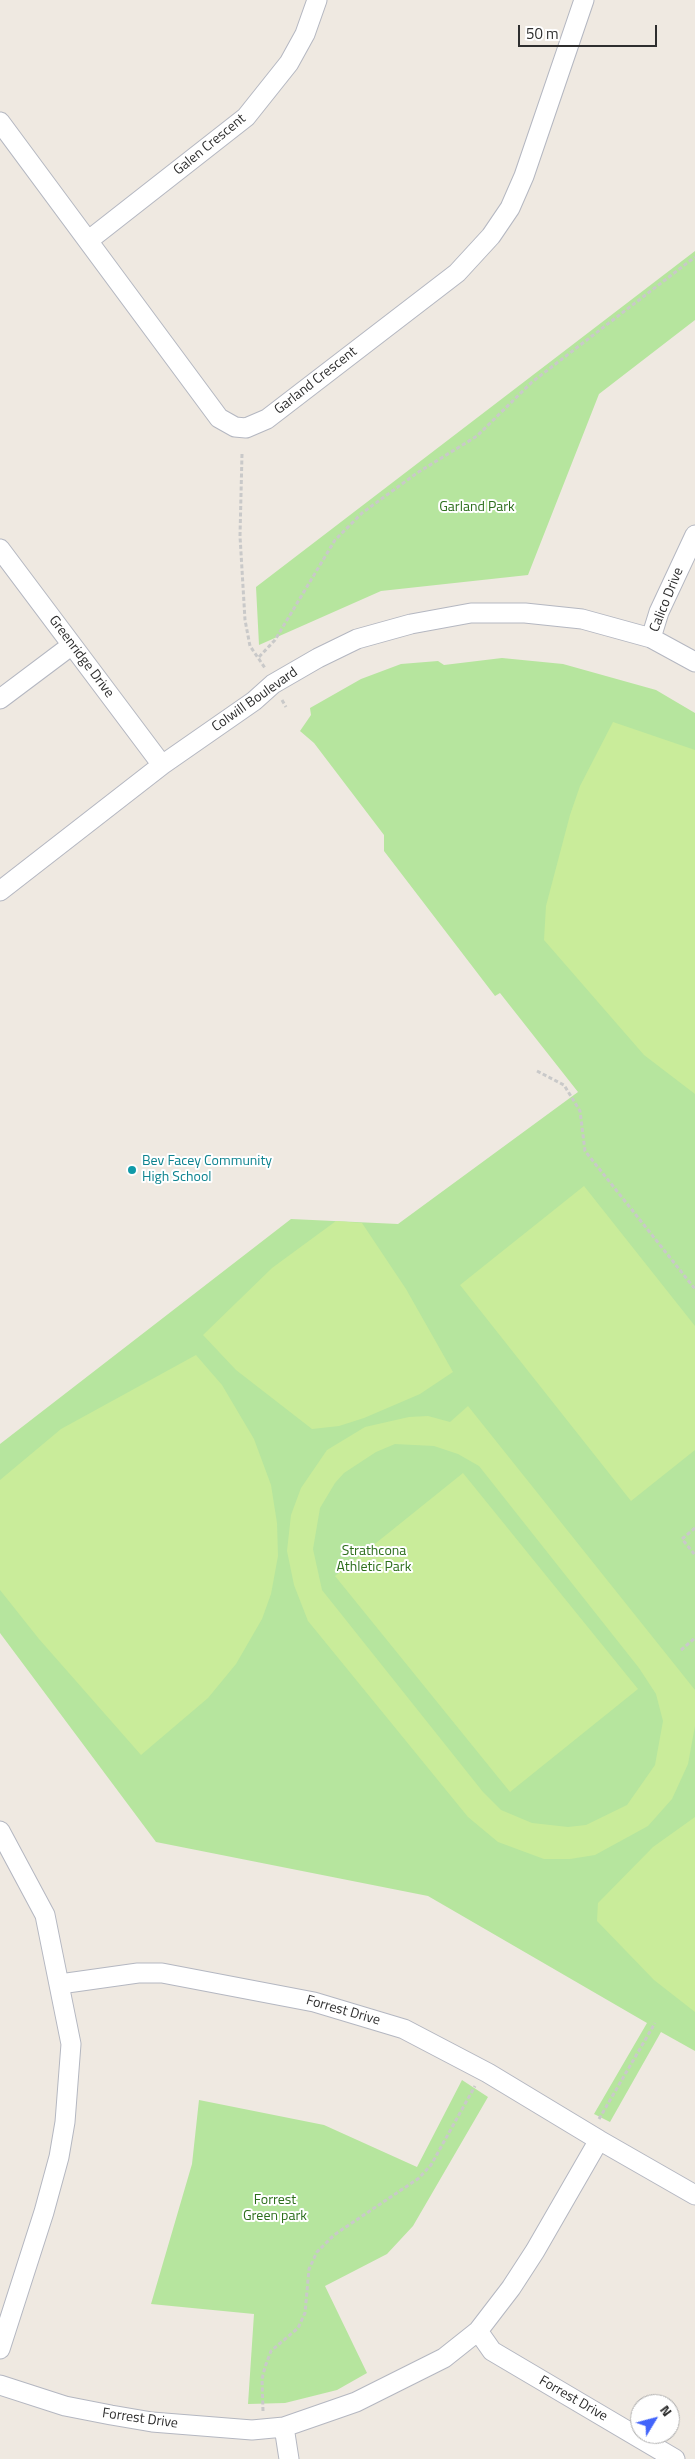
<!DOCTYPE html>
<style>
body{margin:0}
#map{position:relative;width:695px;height:2459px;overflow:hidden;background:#efe9e1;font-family:"Titillium Web",sans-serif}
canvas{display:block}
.north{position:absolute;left:630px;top:2394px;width:50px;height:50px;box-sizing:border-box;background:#fff;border:1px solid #ababab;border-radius:50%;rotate:53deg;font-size:14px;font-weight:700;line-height:20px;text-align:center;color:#2e2e2e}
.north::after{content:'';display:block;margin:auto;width:18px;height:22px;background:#4264fb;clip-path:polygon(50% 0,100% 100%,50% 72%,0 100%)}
.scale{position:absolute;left:518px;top:25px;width:139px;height:22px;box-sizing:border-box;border:2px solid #2e2e2e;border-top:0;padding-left:6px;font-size:15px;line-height:18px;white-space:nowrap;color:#2e2e2e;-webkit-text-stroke:4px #fff;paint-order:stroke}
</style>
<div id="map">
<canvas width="695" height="2459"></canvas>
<div class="north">N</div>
<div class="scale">50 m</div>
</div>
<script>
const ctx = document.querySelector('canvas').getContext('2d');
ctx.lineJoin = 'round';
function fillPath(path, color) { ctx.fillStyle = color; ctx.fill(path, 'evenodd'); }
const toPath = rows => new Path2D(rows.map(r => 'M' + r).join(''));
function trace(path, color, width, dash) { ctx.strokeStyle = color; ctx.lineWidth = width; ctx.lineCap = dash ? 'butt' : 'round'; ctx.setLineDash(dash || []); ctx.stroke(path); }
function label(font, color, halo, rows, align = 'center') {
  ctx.font = font + ' "Titillium Web",sans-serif'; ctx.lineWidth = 4; ctx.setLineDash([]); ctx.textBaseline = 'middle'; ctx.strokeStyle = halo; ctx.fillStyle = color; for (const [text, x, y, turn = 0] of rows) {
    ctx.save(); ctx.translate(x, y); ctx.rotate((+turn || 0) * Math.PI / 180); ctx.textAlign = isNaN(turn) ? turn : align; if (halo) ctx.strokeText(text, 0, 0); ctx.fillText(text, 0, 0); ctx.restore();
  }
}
fillPath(toPath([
 [695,251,695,320,599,394,528,575,381,591,259,645,256,587],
 [502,658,563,664,656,690,695,713,695,2051,661,2032,610,2122,594,2114,647,2023,428,1896,156,1842,0,1633,0,1444,291,1219,398,1224,578,1092,500,993,495,996,384,851,384,835,314,743,300,731,311,715,310,708,361,679,401,664,438,661,444,665],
 [462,2080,488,2097,413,2226,387,2254,325,2286,367,2373,337,2390,285,2403,248,2404,254,2314,151,2304,192,2164,199,2100,324,2125,417,2167]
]), '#b6e59e');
fillPath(toPath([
 [613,722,695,750,695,1094,644,1055,544,940,546,906,570,815,580,786],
 [584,1186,695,1326,695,1450,631,1501,460,1285],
 [336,1221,362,1223,406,1289,453,1372,420,1394,364,1418,339,1426,312,1429,236,1370,203,1335,272,1268],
 [196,1355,222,1385,254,1439,271,1485,277,1523,278,1556,271,1594,262,1619,236,1664,208,1698,141,1755,39,1639,0,1590,0,1480,61,1429],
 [468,1406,695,1690,695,1726,688,1764,672,1799,648,1826,595,1855,570,1859,544,1859,498,1842,468,1817,308,1621,294,1585,287,1551,291,1515,301,1488,327,1450,365,1427,409,1417,428,1416,450,1422],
 [395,1444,434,1446,458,1454,479,1466,639,1668,656,1694,663,1721,655,1765,627,1805,586,1825,568,1827,532,1823,501,1810,483,1792,322,1590,313,1549,320,1508,335,1483,344,1473,376,1452],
 [463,1473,638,1689,510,1792,335,1576],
 [695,1817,695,2012,654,1980,597,1921,598,1903,653,1847]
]), '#c9ec9a');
const minor = toPath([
 [0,122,219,418,235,427,246,428,267,419,457,273,491,236,510,208,524,176,584,0],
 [89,240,246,117,289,63,305,34,317,0],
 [0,549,162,765],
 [651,638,659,612,695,535],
 [0,699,72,645],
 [0,891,162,765,254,701,273,684,318,658,357,639,411,624,471,613,525,613,582,619,651,638,695,662],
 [0,1831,45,1915,71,2044,65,2122,59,2157,44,2212,0,2349],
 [60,1984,138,1973,162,1973,314,2002,404,2029,488,2073,599,2140,695,2195],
 [478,2331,492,2351,675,2459],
 [0,2385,65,2406,111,2415,152,2422,252,2430,284,2427,356,2402,444,2358,478,2331,511,2288,535,2251,599,2140],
 [284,2427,289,2459]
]);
trace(minor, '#b4b7c1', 21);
trace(toPath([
 [242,454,240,536,245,620,250,646,265,668],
 [259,657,275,640,335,540,362,513,417,473,477,436,532,382,695,257],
 [282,700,286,707],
 [537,1071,564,1085,580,1111,585,1151,695,1289],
 [695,1528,682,1539,695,1555],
 [681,1650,695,1638],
 [599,2119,655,2023],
 [263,2411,262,2379,265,2367,271,2351,298,2328,305,2313,309,2269,317,2252,334,2235,419,2178,431,2165,475,2086]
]), '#c9c9c9', 3, [4, 2.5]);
trace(minor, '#fff', 19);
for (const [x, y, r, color] of [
 [132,1170,5,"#0f9aa8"]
]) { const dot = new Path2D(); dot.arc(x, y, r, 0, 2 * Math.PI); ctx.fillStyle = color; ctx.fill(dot); trace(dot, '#fff', 2); }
label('14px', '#2e2e2e', '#fff', [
 ["Galen Crescent",210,145,-39],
 ["Garland Crescent",316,381,-38],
 ["Calico Drive",667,600,-68],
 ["Greenridge Drive",81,657,53],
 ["Colwill Boulevard",255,700,-35],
 ["Forrest Drive",343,2011,16],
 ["Forrest Drive",573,2399,30],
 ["Forrest Drive",140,2419,8]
]);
label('14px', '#2c6e1b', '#fff', [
 ["Garland Park",477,508],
 ["Strathcona",374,1552],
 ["Athletic Park",374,1568],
 ["Forrest",275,2201],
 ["Green park",275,2217]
]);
label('14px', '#0d838f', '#fff', [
 ["Bev Facey Community",142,1162],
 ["High School",142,1178]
], 'left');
</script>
